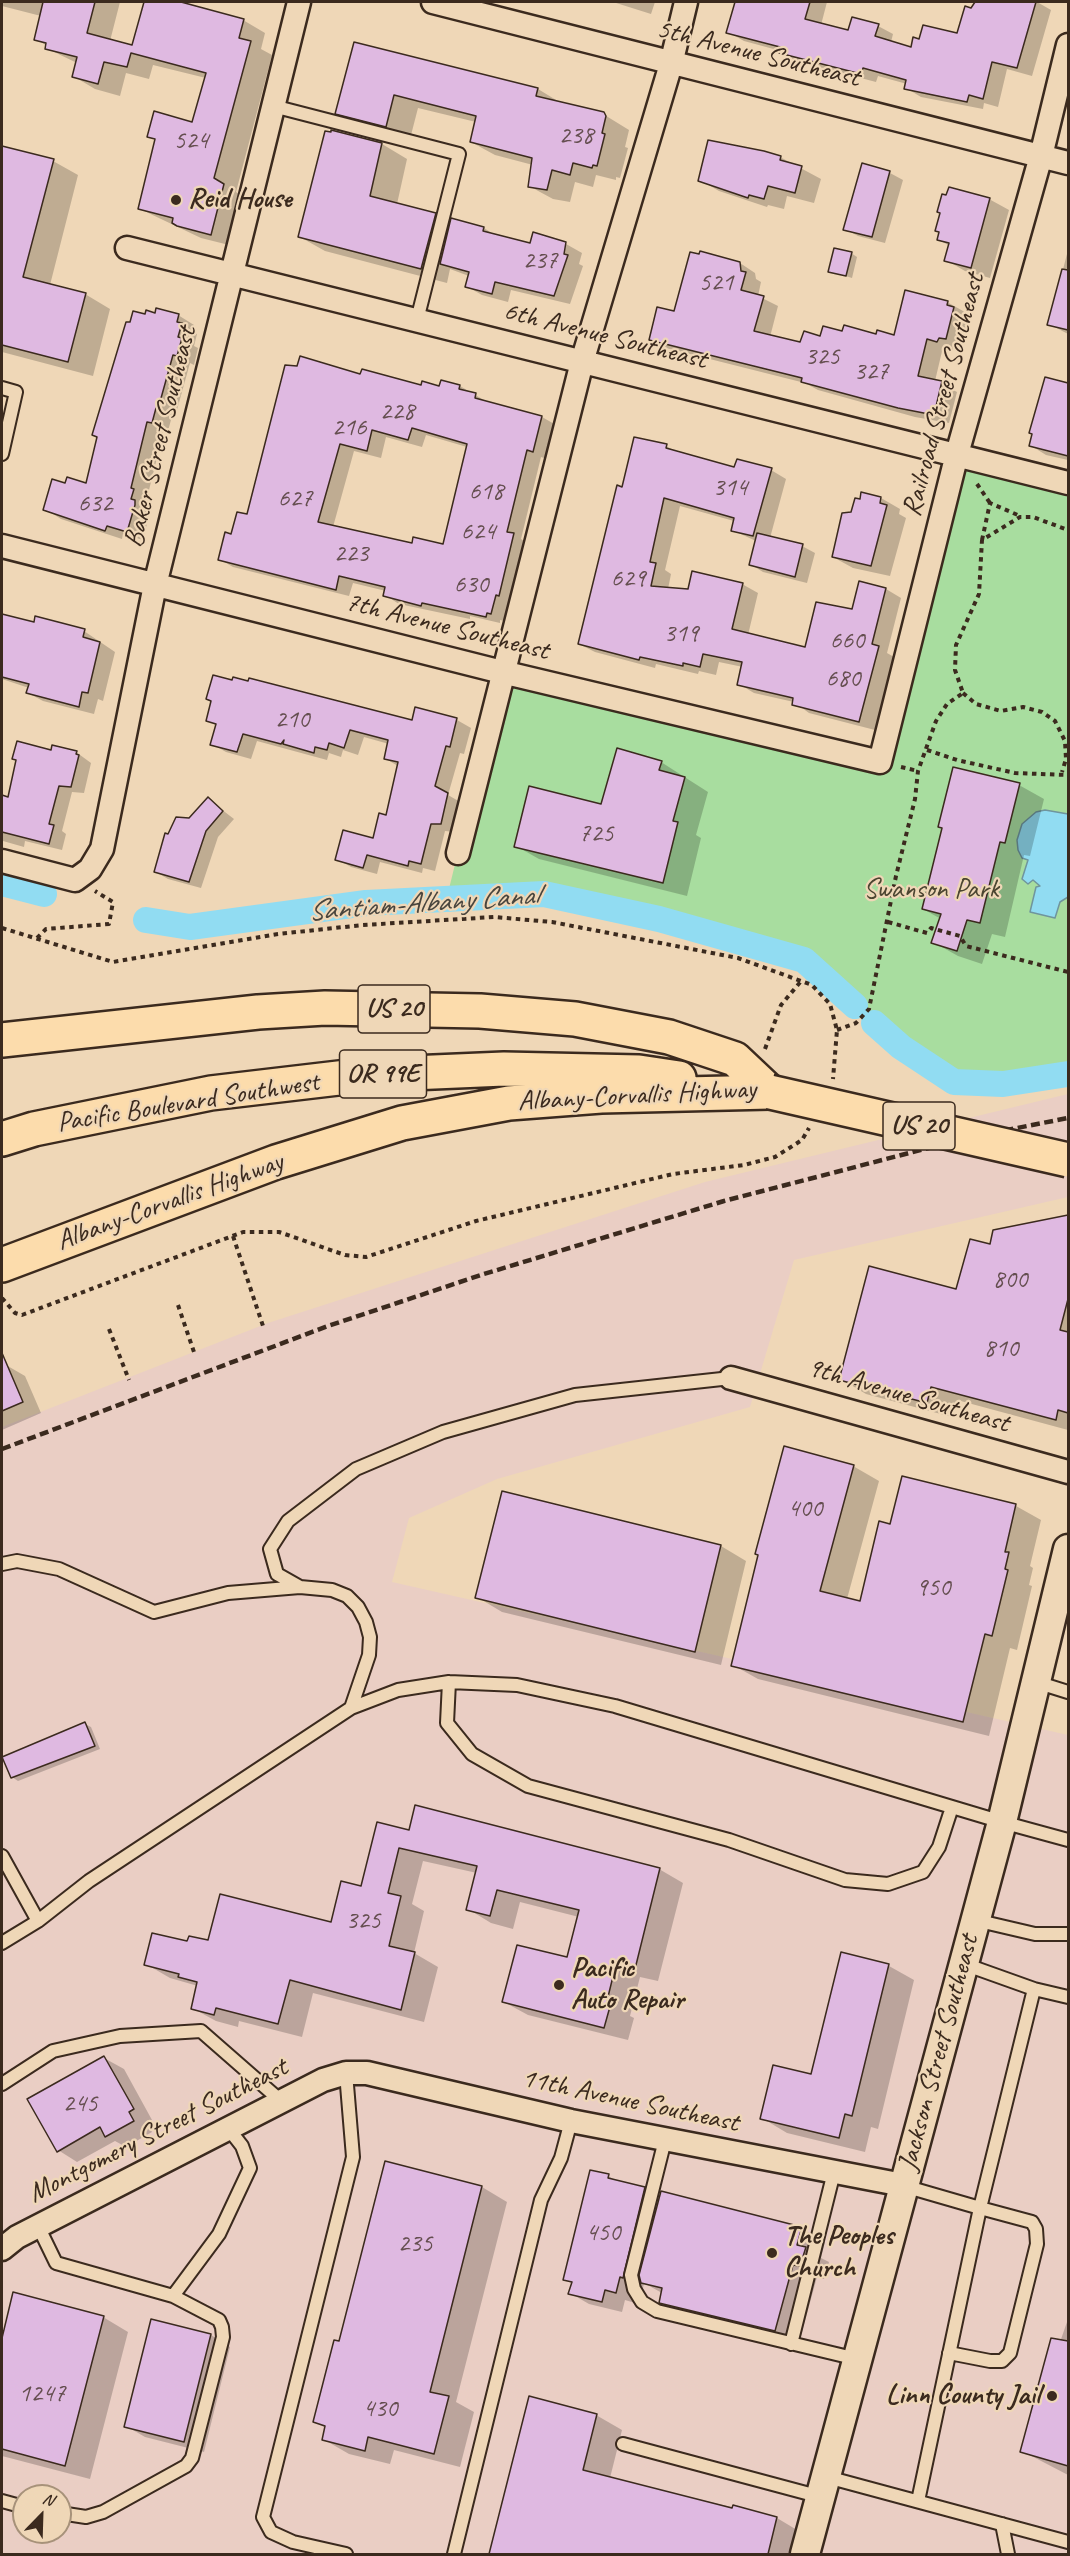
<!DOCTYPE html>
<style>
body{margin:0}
#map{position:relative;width:1070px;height:2556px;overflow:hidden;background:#efd7b7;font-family:Caveat,sans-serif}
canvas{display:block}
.frame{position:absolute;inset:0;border:3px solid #3b2a1e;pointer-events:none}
.north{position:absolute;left:12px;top:2484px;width:60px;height:60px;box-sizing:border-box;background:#efd7b7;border:2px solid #a7927a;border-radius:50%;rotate:23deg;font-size:16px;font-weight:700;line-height:24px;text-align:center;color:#3b2a1e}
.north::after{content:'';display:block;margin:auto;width:21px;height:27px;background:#3b2a1e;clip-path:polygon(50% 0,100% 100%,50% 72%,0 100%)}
</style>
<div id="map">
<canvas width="1070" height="2556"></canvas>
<div class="frame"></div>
<div class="north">N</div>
</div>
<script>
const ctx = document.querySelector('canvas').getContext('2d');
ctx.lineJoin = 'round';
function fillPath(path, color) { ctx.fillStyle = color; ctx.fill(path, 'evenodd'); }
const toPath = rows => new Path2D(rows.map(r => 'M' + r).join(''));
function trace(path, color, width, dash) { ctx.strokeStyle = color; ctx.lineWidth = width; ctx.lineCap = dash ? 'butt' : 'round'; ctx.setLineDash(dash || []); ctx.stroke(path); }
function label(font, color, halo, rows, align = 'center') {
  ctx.font = font + ' Caveat,sans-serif'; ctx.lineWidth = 4.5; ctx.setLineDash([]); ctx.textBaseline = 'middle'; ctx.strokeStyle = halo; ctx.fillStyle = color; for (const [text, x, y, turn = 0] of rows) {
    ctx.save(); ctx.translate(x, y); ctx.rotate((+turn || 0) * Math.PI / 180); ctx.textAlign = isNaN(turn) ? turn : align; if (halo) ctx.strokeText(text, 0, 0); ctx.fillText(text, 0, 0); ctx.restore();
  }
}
fillPath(toPath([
 [1068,1094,1068,1197,794,1260,750,1407,497,1479,409,1518,392,1582,1068,1735,1068,2554,2,2554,2,1427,268,1323,705,1182],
 [24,2496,60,2496,60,2532,24,2532]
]), '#eacec4');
fillPath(toPath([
 [957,454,1068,483,1068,1074,1003,1084,954,1082,901,1047,804,960,659,919,544,894,447,897,502,672,880,762]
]), '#a8dd9f');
const water = toPath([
 [1045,810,1068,814,1068,897,1060,902,1055,918,1030,912,1036,887,1040,886,1033,880,1028,884,1022,879,1028,860,1022,858,1018,850,1017,840,1022,824,1036,812,1045,810]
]);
fillPath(water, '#91dcf2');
trace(water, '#6f959d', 1.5);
fillPath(toPath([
 [2,2,120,2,110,41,133,47,145,2,175,2,243,20,265,33,261,49,272,55,236,192,245,198,233,246,201,238,140,209,156,140,149,136,193,123,206,78,153,65,149,79,126,73,120,96,95,89,73,76,77,63,46,48,47,46,36,39,41,16,2,6],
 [613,2,655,2,651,14],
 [737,2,827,2,821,25,849,32,878,26,893,34,891,42,912,49,920,41,958,35,977,2,1037,2,1051,10,1032,76,1007,69,998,107,984,103,983,109,921,97,906,88,907,84,878,76,876,82,796,61,781,51,744,41,728,32],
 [355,43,538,89,561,103,603,114,629,130,625,147,628,148,620,178,616,177,616,180,596,175,593,187,575,182,570,202,553,199,529,186,533,165,495,155,471,142,476,122,418,108,410,139,361,126,337,113],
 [332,131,382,144,407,159,397,204,435,214,452,223,452,220,484,228,496,236,531,244,534,234,566,244,582,253,579,264,583,266,570,304,511,290,508,302,482,295,466,286,469,276,450,269,447,283,325,251,300,237],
 [2,147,53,161,78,175,50,285,85,294,110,309,93,376,2,352],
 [780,157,821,179,814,203,787,196,784,209,768,205,767,207,719,191,700,180],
 [863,165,890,173,903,180,885,243,858,236,845,229],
 [989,199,1009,210,990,278,965,271,946,260,950,246,939,240,940,233,937,231],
 [1068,250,1068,334,1049,324],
 [851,253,857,257,852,278,830,271],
 [740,263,755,273,756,279,761,282,758,296,778,306,770,337,802,344,843,333,895,337,947,302,963,311,969,317,962,347,954,345,953,350,943,347,935,381,957,392,949,423,915,417,818,390,805,383,666,348,650,339,675,313],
 [178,315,194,325,193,332,197,334,194,346,198,348,194,365,190,363,175,417,172,416,168,431,164,430,147,498,150,499,147,509,150,511,143,540,123,534,122,539,61,519,45,509,66,485,87,485,146,316],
 [361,376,422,387,460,386,489,403,542,417,556,425,547,459,541,457,521,539,527,543,513,603,510,602,505,621,500,620,500,623,470,616,470,619,399,604,385,595,386,591,353,583,349,596,233,567,219,559,232,535],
 [426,435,467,447,444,546,413,545,333,527,354,451,381,458,386,437,422,447],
 [1046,379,1068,385,1068,460,1046,455,1030,445],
 [666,446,680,454,735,469,771,470,786,479,770,538,802,546,815,553,807,583,763,572,750,564,756,541,732,530,734,521,680,506,665,570,671,574,668,589,689,590,742,584,758,593,748,635,806,648,886,589,901,598,887,653,894,657,875,730,809,713,794,702,754,693,739,684,743,667,719,662,716,675,699,671,698,674,656,664,655,668,595,652,579,644,623,489],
 [862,494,881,498,900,509,899,514,906,518,890,576,853,568,833,557],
 [2,615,35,624,84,631,115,652,103,701,98,699,94,714,43,701,28,693,29,688,2,679],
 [416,709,457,720,471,728,464,754,460,753,448,795,462,803,455,832,445,831,435,871,423,868,422,873,380,862,377,874,351,867,337,859,374,839,387,817,398,766,386,759,389,744,364,737,358,755,343,750,341,757,329,753,327,760,257,741,251,759,226,752,212,744,217,726,207,720,413,722],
 [52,752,76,752,91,763,84,793,72,792,62,831,66,834,62,850,25,841,24,847,3,841,2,797,9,799],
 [661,762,708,792,696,835,701,838,687,896,539,859,516,846,603,806],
 [1019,785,1044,799,1030,856,1024,855,1005,937,992,934,982,964,958,956,933,942,941,919,923,909,943,828],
 [208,799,234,819,218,837,201,888,168,879,156,872,169,835,189,820],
 [1068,1216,1068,1430,957,1400,952,1417,866,1394,841,1379,957,1291,991,1246,995,1232],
 [6,1365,25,1376,41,1413,2,1430,2,1367],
 [853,1466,879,1481,847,1599,861,1602,891,1526,903,1478,1016,1506,1041,1520,1030,1566,1033,1568,1029,1585,1032,1586,1017,1650,1010,1648,989,1736,758,1679,733,1665],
 [503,1493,721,1546,746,1561,721,1665,502,1612,477,1597],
 [85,1724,91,1727,100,1749,18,1781,12,1777],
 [410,1832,659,1869,683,1883,658,1981,640,1977,630,2016,634,2018,628,2040,528,2015,504,2002,568,1959,579,1917,520,1902,513,1929,491,1923,468,1909,477,1873,423,1861,412,1904,424,1911,414,1953,438,1967,424,2022,313,1993,302,2037,239,2021,238,2027,216,2021,192,2008,198,1986,170,1978,146,1964,188,1943,332,1924],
 [842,1954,889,1966,914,1980,878,2129,871,2127,865,2152,787,2133,762,2118,812,2076],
 [104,2058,124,2069,152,2120,147,2123,152,2132,126,2147,115,2141,77,2162,58,2150],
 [608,2176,621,2183,644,2189,660,2198,801,2228,825,2242,821,2258,829,2262,824,2279,817,2277,799,2343,684,2316,661,2302,662,2293,644,2283,643,2288,639,2287,635,2303,625,2300,622,2312,589,2304,570,2293,573,2284,565,2279],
 [482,2187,507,2202,456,2402,474,2412,460,2467,394,2450,390,2464,349,2454,323,2439,326,2428,315,2422,340,2343],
 [14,2294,103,2317,128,2332,90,2479,2,2456,2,2344],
 [152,2321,211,2335,230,2347,204,2452,145,2437,126,2426],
 [1067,2322,1068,2323,1068,2475,1022,2451],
 [530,2398,596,2415,622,2430,610,2478,777,2518,802,2533,796,2554,490,2554]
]), '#0003');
trace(toPath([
 [2,883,44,894],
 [146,920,190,927,366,903,544,894,659,919,804,960,855,1006],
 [874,1023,901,1047,954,1082,1003,1084,1068,1074]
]), '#91dcf2', 26);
const building = toPath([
 [43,2,95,2,87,33,132,45,144,2,181,2,244,19,239,38,251,41,214,178,224,184,211,235,177,226,172,223,173,218,138,209,155,139,147,137,154,111,192,122,206,73,131,53,127,67,104,62,98,84,72,77,77,57,45,49,46,43,34,40,43,2],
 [735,2,810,2,805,19,848,30,852,17,879,24,875,36,911,47,913,37,919,39,923,25,957,33,965,6,971,8,975,2,1036,2,1017,68,992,62,983,99,969,95,967,102,904,89,906,80,863,68,861,74,779,53,780,47,726,33,735,2],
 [354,42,538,88,536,96,604,112,606,116,602,133,605,134,597,166,593,165,592,168,573,163,570,175,552,170,547,190,528,187,532,158,470,142,476,116,394,95,386,127,335,114,354,42],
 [331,130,382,143,370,196,436,213,421,269,298,237,325,131,331,132,331,130],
 [708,140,764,151,781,156,780,160,802,166,795,193,768,186,764,199,749,195,748,198,698,181,708,140],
 [2,146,54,159,23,277,86,293,68,362,2,345,2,146],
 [862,163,890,171,872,237,843,230,862,163],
 [949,187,990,198,971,268,944,261,949,243,937,240,939,232,935,231,940,213,937,212,942,194,946,195,949,187],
 [451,218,484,227,483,231,530,243,533,232,566,242,564,254,568,255,554,296,495,282,492,294,465,287,469,272,440,264,451,218],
 [834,248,852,252,846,276,828,272,834,248],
 [700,251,740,262,741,271,746,272,741,290,764,296,754,331,800,342,804,331,820,336,823,326,842,331,844,325,876,334,877,330,894,335,905,290,948,301,947,305,954,307,946,339,939,338,937,342,927,339,918,376,942,381,934,415,898,408,801,382,802,378,649,340,657,307,674,311,690,252,699,254,700,251],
 [1062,269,1068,270,1068,330,1047,325,1062,269],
 [156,308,179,314,177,322,182,323,178,337,182,338,177,356,173,355,158,409,156,408,152,423,147,422,131,488,134,489,131,499,135,500,135,505,127,532,107,526,105,531,43,510,52,479,65,483,67,477,86,483,97,437,92,435,126,322,130,322,133,311,145,314,146,310,155,313,156,308],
 [300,356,360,374,362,369,421,385,422,381,439,386,441,380,460,385,459,389,476,393,475,398,542,416,533,452,527,450,507,532,514,533,499,596,496,595,491,614,487,613,486,617,422,603,421,606,383,596,385,587,339,576,336,590,218,560,225,532,231,534,237,512,247,514,285,365,297,366,300,356],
 [412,428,467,444,443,544,413,537,412,543,318,522,340,444,367,451,372,430,408,440,412,428],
 [1045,377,1068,383,1068,456,1029,446,1032,434,1029,433,1045,377],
 [634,437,667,444,666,448,734,467,737,459,772,468,753,536,731,531,734,518,664,498,650,562,656,563,651,586,688,589,692,571,743,583,732,629,805,647,816,602,852,609,859,581,886,588,872,644,879,646,859,722,792,705,793,698,737,685,742,662,703,654,700,667,683,663,683,666,640,657,639,660,578,644,617,485,622,487,634,437],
 [861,492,881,497,880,503,887,505,871,566,832,557,842,513,851,512,855,498,860,499,861,492],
 [757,533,803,544,795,577,749,565,757,533],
 [2,614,34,622,35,616,85,629,83,637,100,642,88,693,82,692,79,707,26,693,29,684,2,677,2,614],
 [213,675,232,680,233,677,248,681,249,678,412,720,415,707,457,718,450,747,446,746,435,786,448,793,441,824,431,824,421,864,409,861,408,866,367,855,363,868,335,860,343,830,373,838,379,813,386,815,398,762,384,759,388,740,350,730,344,748,329,743,327,750,315,747,314,753,283,744,284,740,281,744,243,734,237,752,210,745,216,724,206,721,211,701,206,699,213,675],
 [17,741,51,750,52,745,77,751,76,754,79,755,71,787,59,786,49,824,54,825,49,844,2,832,2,795,8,797,16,760,12,759,17,741],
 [617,748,662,761,659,770,685,777,673,821,678,822,663,883,514,847,529,786,601,804,617,748],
 [953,767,1020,783,1005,843,1000,842,980,923,967,920,957,951,931,943,941,914,922,909,942,828,938,827,953,767],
 [208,797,223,811,206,831,189,882,154,872,165,833,168,834,176,817,189,818,208,797],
 [1068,1215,1068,1299,1060,1330,1068,1332,1068,1413,1058,1410,1056,1420,931,1387,927,1403,839,1380,869,1266,956,1289,970,1239,990,1244,993,1230,1068,1215],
 [2,1353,23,1402,2,1411,2,1353],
 [784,1446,854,1465,820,1591,860,1601,879,1521,890,1524,902,1476,1016,1504,1005,1552,1009,1552,1005,1569,1008,1570,992,1636,985,1634,963,1722,731,1666,758,1555,755,1554,784,1446],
 [502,1491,721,1545,695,1652,475,1598,502,1491],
 [85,1722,95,1746,11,1778,2,1757,85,1722],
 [415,1805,660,1868,635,1969,616,1964,607,2001,611,2003,604,2028,502,2002,517,1945,567,1957,579,1910,497,1890,490,1916,466,1910,477,1866,399,1848,388,1893,401,1896,389,1946,415,1952,401,2010,290,1980,278,2024,216,2008,214,2015,191,2009,197,1982,178,1977,179,1974,144,1965,152,1933,187,1941,189,1936,208,1940,220,1894,331,1922,341,1881,361,1886,377,1822,409,1830,415,1805],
 [841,1952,889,1964,852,2116,845,2114,839,2138,760,2119,773,2065,811,2074,841,1952],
 [104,2056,134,2109,129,2112,134,2121,105,2137,100,2127,57,2152,27,2099,104,2056],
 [385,2161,482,2186,430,2392,449,2396,434,2454,368,2437,365,2451,322,2440,325,2426,313,2422,334,2340,339,2341,385,2161],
 [590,2170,609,2174,608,2178,645,2187,623,2278,620,2277,616,2293,605,2290,602,2302,568,2294,572,2282,563,2280,590,2170],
 [661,2191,802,2227,797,2245,806,2247,800,2266,793,2265,775,2331,659,2303,662,2288,641,2283,639,2275,661,2191],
 [13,2292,104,2316,65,2466,2,2449,2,2338,13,2292],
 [151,2319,211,2334,184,2442,124,2427,151,2319],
 [1051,2338,1068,2341,1068,2466,1020,2452,1051,2338],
 [529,2396,597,2414,583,2470,732,2508,733,2505,777,2517,768,2554,489,2554,529,2396]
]);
fillPath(building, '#dfb9e1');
trace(building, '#3b2a1e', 1.5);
const service = toPath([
 [273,106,459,154,417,320],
 [2,388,16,392,2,454],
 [2,1564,17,1561,59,1569,154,1612,228,1593,300,1587],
 [449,1682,447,1723,472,1754,528,1786,729,1840,845,1880,888,1884,923,1872,939,1847,952,1807],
 [1036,1682,1068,1692],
 [351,1708,369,1655,370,1637,366,1622,358,1607,347,1596,332,1590,300,1587,277,1574,270,1549,288,1521,356,1469,443,1432,575,1395,731,1378],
 [2,1856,38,1921],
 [975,1920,1035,1934,1068,1934],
 [2,1943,38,1921,89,1881,351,1708,398,1690,449,1682,517,1685,615,1706,1002,1822,1068,1840],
 [1034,1989,1068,1997],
 [346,2073,353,2157,263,2517,271,2532,293,2542,346,2554],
 [2,2084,53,2051,120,2036,201,2031,281,2101],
 [665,2140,631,2275,634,2289,642,2302,657,2311,857,2359],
 [904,2186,980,2208,918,2501],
 [38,2226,56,2263,173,2296,219,2234,250,2168,242,2146,228,2128],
 [791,2344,834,2172],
 [949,2353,990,2361,1002,2361,1010,2353,1037,2244,1036,2229,1032,2222,980,2208,1034,1989,964,1964],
 [623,2444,821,2497],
 [827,2477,1068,2542],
 [2,2501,24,2507],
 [60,2513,86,2517,103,2512,186,2466,192,2458,223,2337,222,2327,219,2320,173,2296],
 [1002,2524,1008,2554],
 [454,2554,541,2200,561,2158,571,2121]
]);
const minor = toPath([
 [433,2,1068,163],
 [127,248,1068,483],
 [2,546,502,672,880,762,957,454,1041,156,1068,45],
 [458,853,582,362,671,64,686,2],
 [2,861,75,880,90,869,102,849,155,585,299,2],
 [731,1378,1068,1472],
 [2,2249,17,2237,323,2080,346,2073,367,2073,571,2121,903,2185]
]);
const tertiary = toPath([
 [805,2554,1002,1822,1068,1549]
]);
const trunk = toPath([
 [2,1040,258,1012,325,1008,480,1011,575,1019,669,1037,735,1059,770,1092],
 [2,1139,34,1129,211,1093,364,1075,504,1069,639,1072,679,1078],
 [2,1265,276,1162,402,1123,509,1103,601,1096,770,1092]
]);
trace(service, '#3b2a1e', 16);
trace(minor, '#3b2a1e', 27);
trace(tertiary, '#3b2a1e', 33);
trace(trunk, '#3b2a1e', 38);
trace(toPath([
 [977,484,990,503],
 [982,540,990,503,1020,516],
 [963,693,976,704,1001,711,1023,707,1042,712,1055,721,1065,741,1066,759,1062,772],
 [927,750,957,760,1015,773,1068,775],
 [901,767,918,771],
 [888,922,927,933,931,928,960,936,966,946,1068,972],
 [2,928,113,962,278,934,363,925,494,917,552,922,738,958,812,985,830,1004,837,1030,833,1079],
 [37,938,46,929,109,924,113,902,95,891],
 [837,1030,856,1023,869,1009,896,876,915,799,918,771,936,721,947,704,963,693,955,670,956,645,979,594,982,540,1020,517,1033,517,1068,530],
 [765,1049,781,1005,802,980],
 [233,1236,264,1329],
 [2,1298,15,1313,22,1315,243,1232,279,1232,345,1255,366,1257,476,1221,673,1174,744,1165,775,1157,802,1140,809,1128],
 [178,1305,195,1355],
 [109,1329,129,1380]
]), '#3b2a1e', 4, [4.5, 4.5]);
trace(service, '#efd7b7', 12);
trace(minor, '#efd7b7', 22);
trace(tertiary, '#efd7b7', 28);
trace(trunk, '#fcdcac', 33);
trace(toPath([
 [2,1449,328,1326,484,1274,724,1201,971,1137,1068,1118]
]), '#3b2a1e', 4.5, [9, 4.5]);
const trunkBridge = toPath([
 [770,1092,1068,1160]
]);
trace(trunkBridge, '#3b2a1e', 38, []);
trace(trunkBridge, '#fcdcac', 33);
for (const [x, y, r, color] of [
 [176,200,6,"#3b2a1e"],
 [559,1985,6,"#3b2a1e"],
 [772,2253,6,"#3b2a1e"],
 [1052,2396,6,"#3b2a1e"]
]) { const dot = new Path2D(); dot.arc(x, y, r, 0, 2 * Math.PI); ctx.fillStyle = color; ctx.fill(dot); trace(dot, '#efd7b7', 2); }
label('26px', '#644e4f', null, [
 ["238",576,136],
 ["524",191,141],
 ["237",540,261],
 ["521",716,283],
 ["325",822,357],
 ["327",871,372],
 ["228",397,412],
 ["216",349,428],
 ["314",730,488],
 ["618",486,492],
 ["627",295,499],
 ["632",95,504],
 ["624",478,532],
 ["223",351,554],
 ["629",628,579],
 ["630",471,585],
 ["319",681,634],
 ["660",847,641],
 ["680",843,679],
 ["210",292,720],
 ["725",596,834],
 ["800",1010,1280],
 ["810",1001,1349],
 ["400",805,1509],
 ["950",933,1588],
 ["325",363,1921],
 ["245",80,2104],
 ["450",603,2233],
 ["235",415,2244],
 ["1247",42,2394],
 ["430",380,2409]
]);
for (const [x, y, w] of [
 [394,1009,72],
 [383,1074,87],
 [919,1126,72]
]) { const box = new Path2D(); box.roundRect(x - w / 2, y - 24, w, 48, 4.5); ctx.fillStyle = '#efd7b7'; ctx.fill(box); trace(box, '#3b2a1e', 1.5); }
label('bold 27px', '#3b2a1e', null, [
 ["US 20",394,1009],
 ["OR 99E",383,1074],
 ["US 20",919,1126]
]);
label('28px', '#3b2a1e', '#efd7b7', [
 ["5th Avenue Southeast",758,54,14],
 ["6th Avenue Southeast",605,336,14],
 ["Railroad Street Southeast",944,395,-75],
 ["Baker Street Southeast",161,437,-76],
 ["7th Avenue Southeast",447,627,14],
 ["Albany-Corvallis Highway",637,1096,-3],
 ["Pacific Boulevard Southwest",188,1103,-9],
 ["Albany-Corvallis Highway",170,1202,-20],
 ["9th Avenue Southeast",908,1396,16],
 ["Jackson Street Southeast",939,2053,-75],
 ["11th Avenue Southeast",630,2101,12],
 ["Montgomery Street Southeast",158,2131,-27]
]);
label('bold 28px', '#3b2a1e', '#efd7b7', [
 ["Reid House",188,200],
 ["Pacific",571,1969],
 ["Auto Repair",571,2001],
 ["The Peoples",784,2237],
 ["Church",784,2269],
 ["Linn County Jail",1040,2396,"right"]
], 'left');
label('28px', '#4b4531', '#efd7b7', [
 ["Swanson Park",931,890]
]);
label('italic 30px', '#48453e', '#efd7b7', [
 ["Santiam-Albany Canal",423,904,-4]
]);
</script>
